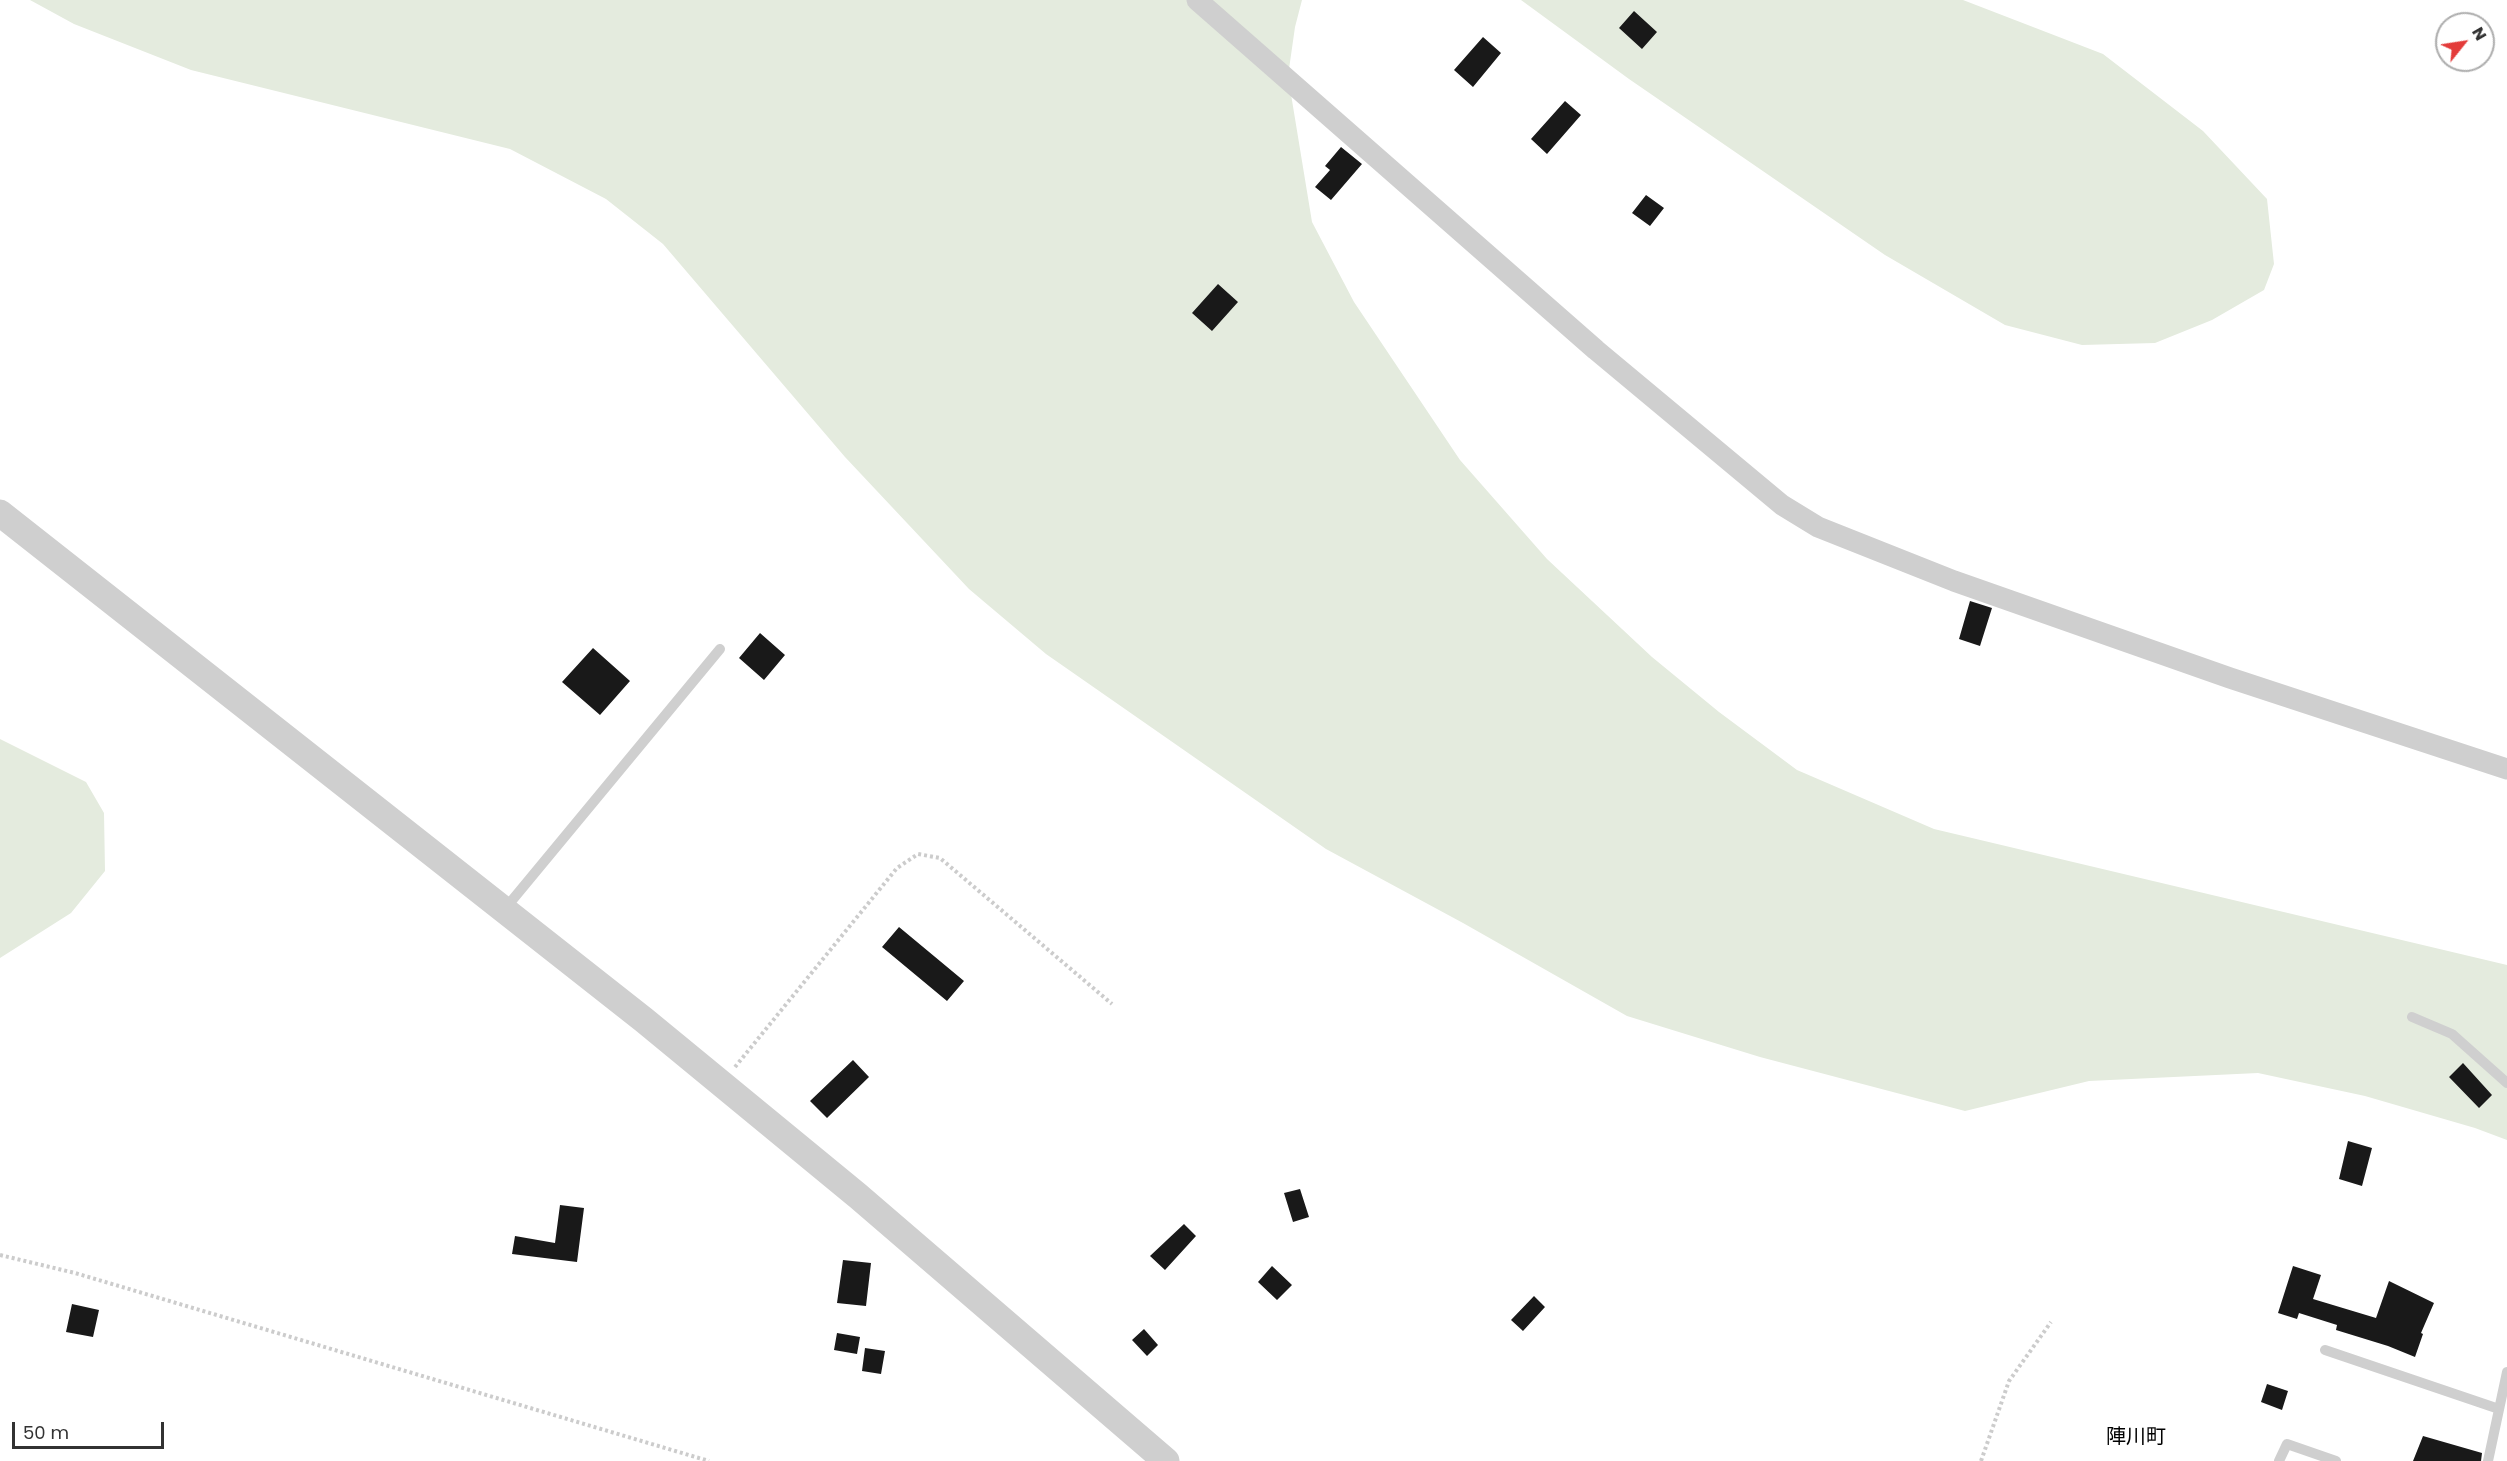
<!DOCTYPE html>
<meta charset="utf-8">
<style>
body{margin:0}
#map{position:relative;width:2507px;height:1461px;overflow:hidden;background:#fff;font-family:Poppins,sans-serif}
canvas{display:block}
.north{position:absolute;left:2435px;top:12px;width:60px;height:60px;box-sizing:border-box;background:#fff;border:2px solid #adadad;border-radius:50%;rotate:60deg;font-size:16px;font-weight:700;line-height:24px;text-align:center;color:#323232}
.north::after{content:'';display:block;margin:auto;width:21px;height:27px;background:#e33b3a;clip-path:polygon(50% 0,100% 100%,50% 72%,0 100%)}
.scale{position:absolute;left:12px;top:1422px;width:152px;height:27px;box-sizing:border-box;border:3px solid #323232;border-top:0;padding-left:8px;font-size:18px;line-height:21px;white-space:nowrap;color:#323232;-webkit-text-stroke:4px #fff;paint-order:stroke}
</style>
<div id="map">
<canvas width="2507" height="1461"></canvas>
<div class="north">N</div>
<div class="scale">50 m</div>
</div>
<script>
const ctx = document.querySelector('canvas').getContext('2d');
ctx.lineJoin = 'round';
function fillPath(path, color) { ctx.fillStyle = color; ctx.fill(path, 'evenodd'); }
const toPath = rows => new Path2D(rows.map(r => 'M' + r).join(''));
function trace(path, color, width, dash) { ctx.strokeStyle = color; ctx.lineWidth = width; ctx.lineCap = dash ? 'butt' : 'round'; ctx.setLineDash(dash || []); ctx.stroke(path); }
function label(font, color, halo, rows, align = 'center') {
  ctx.font = font + ' Poppins,"Noto Sans JP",sans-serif'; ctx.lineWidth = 6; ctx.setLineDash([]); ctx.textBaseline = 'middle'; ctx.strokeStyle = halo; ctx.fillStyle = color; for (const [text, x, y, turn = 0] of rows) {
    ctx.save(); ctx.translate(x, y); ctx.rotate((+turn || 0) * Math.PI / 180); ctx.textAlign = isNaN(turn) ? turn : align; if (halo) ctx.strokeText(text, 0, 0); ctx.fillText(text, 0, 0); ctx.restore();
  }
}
fillPath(toPath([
 [30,0,1302,0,1295,27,1288,76,1312,222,1354,302,1460,460,1547,559,1652,657,1719,712,1797,770,1934,829,2507,965,2507,1140,2475,1128,2365,1096,2258,1073,2089,1081,1965,1111,1760,1057,1627,1016,1463,923,1326,849,1046,654,969,589,845,457,663,244,606,199,510,149,191,70,74,24],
 [1521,0,1963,0,2103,54,2203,131,2267,199,2274,264,2264,290,2212,320,2155,343,2082,345,2005,325,1885,255,1629,79],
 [0,739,86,782,104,813,105,871,71,913,0,958]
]), '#e4ebde');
fillPath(toPath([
 [1634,11,1657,32,1642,49,1619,28],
 [1483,37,1501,53,1473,87,1454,70],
 [1565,101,1581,115,1547,154,1531,139],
 [1341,147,1362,164,1331,200,1315,187,1330,170,1325,166],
 [1646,195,1664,208,1650,226,1632,213],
 [1218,284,1238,302,1212,331,1192,313],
 [1970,601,1992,608,1980,646,1959,639],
 [760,633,785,655,764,680,739,658],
 [593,648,630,681,600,715,562,682],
 [899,927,964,981,947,1001,882,947],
 [853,1060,869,1077,827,1118,810,1101],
 [2463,1063,2492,1095,2479,1108,2449,1077],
 [2348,1141,2372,1148,2362,1186,2339,1179],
 [1300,1189,1309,1217,1293,1222,1284,1193],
 [560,1205,584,1208,577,1262,512,1254,515,1236,555,1243],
 [1184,1224,1196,1236,1165,1270,1150,1256],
 [843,1260,871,1263,866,1306,837,1303],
 [1272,1266,1292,1285,1277,1300,1258,1282],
 [2293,1266,2321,1275,2313,1299,2376,1318,2389,1281,2434,1303,2421,1333,2423,1334,2415,1357,2388,1346,2336,1330,2337,1325,2299,1313,2297,1319,2278,1313],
 [1534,1296,1545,1307,1523,1331,1511,1320],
 [72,1304,99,1310,93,1337,66,1332],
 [1144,1329,1158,1345,1147,1356,1132,1340],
 [837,1333,860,1337,857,1354,834,1350],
 [865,1348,885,1351,881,1374,862,1371],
 [2267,1384,2288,1391,2282,1410,2261,1402],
 [2423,1436,2482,1453,2481,1461,2413,1461]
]), '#191919');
trace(toPath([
 [735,1067,897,868,918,854,940,858,1112,1004],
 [0,1255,75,1273,709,1461],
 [1981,1461,2009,1381,2051,1322]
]), '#ccc', 4, [3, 3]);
trace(toPath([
 [504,910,720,649],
 [2412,1017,2452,1034,2507,1083],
 [2325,1350,2499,1409],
 [2279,1461,2287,1444,2336,1461],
 [2488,1461,2507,1372]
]), '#cfcfcf', 10);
trace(toPath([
 [1197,0,1596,350,1782,505,1818,527,1954,581,2230,678,2507,769]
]), '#cfcfcf', 21);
trace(toPath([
 [0,513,644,1020,858,1196,1166,1461]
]), '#cfcfcf', 27);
label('20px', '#000', '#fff', [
 ["陣川町",2136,1438]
]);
</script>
